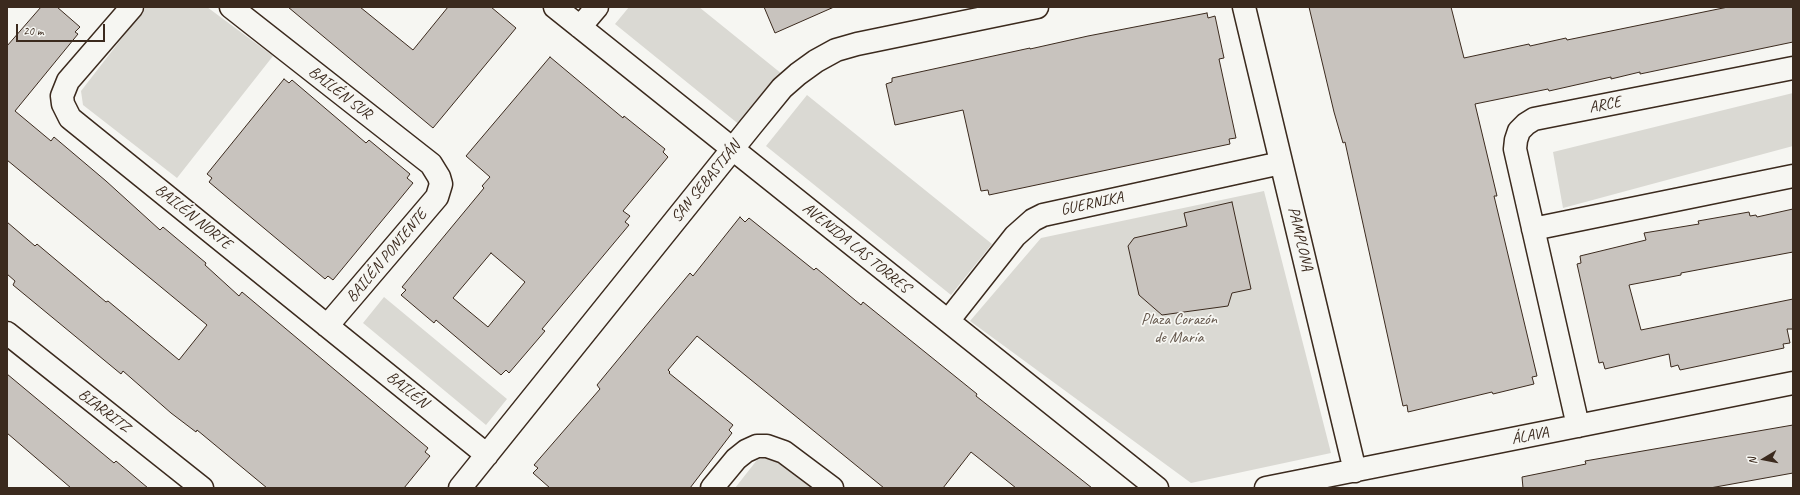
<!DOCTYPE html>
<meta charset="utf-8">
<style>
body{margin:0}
#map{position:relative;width:1800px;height:495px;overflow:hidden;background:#f6f6f2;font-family:Caveat,sans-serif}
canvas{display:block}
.frame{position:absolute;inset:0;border:8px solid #3b2a1e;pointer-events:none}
.north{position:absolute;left:1744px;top:439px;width:40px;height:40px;-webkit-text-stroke:3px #f6f6f2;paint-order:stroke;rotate:260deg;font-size:11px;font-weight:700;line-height:16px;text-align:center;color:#3b2a1e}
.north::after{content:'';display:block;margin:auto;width:14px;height:18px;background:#3b2a1e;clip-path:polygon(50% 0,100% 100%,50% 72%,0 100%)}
.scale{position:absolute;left:16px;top:24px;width:89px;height:18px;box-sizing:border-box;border:2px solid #3b2a1e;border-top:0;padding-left:5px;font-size:12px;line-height:14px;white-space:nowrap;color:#3b2a1e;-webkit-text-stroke:3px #f6f6f2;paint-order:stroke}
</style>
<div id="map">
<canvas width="1800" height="495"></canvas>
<div class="frame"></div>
<div class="north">N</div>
<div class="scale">20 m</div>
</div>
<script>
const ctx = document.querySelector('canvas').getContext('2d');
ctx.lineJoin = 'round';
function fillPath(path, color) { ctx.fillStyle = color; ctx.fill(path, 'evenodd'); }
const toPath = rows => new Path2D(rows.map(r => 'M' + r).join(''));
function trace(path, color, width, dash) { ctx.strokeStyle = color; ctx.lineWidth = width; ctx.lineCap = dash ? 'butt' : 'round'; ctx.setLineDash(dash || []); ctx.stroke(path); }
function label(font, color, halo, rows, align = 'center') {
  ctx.font = font + ' Caveat,sans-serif'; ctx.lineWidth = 3.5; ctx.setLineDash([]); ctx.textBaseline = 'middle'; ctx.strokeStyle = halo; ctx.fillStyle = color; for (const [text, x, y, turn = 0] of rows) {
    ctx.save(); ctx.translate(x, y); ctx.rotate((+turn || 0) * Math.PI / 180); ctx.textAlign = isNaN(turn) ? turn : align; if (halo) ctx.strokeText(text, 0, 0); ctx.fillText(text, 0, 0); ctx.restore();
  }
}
fillPath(toPath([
 [146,7,207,7,273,56,177,178,83,105,81,91],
 [629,7,699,7,782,74,741,126,615,24],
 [1793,93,1793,146,1563,208,1553,152],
 [807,95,992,244,951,295,766,146],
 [1264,191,1331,453,1191,483,970,321,1041,238],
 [384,297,507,399,486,425,363,323],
 [773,455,813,488,735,488,757,460]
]), '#dad9d3');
const building = toPath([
 [41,7,57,7,80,27,75,32,78,34,15,111,51,141,54,137,106,181,160,230,163,227,206,263,205,265,239,296,242,292,428,448,425,452,430,456,404,488,267,488,197,430,196,432,171,413,123,371,121,374,13,285,15,281,7,274,7,222,35,246,37,244,106,302,108,301,179,360,207,325,7,160,7,46,41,7],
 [288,7,360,7,413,50,448,7,491,7,516,28,433,128,288,7],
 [764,7,834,7,775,33,764,7],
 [1309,7,1451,7,1464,58,1529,44,1530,46,1566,38,1567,40,1728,7,1793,7,1793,42,1640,74,1640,72,1611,79,1611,77,1549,91,1548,89,1475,104,1497,196,1494,196,1537,376,1532,377,1534,384,1493,394,1492,392,1408,412,1407,405,1403,406,1345,142,1343,143,1334,112,1309,7],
 [1207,13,1208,18,1215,16,1224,58,1219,59,1236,138,1229,139,1230,144,989,195,988,190,981,191,963,110,895,125,886,84,892,82,892,78,1030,48,1030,49,1088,36,1207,13],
 [550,57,623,118,624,116,665,149,663,152,668,157,623,211,630,216,625,222,629,225,542,329,545,331,509,373,506,370,501,375,436,320,434,323,401,295,406,290,402,287,484,188,482,186,490,177,466,156,550,57],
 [491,253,525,282,488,327,453,298,491,253],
 [284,79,289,83,292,80,366,143,369,140,410,174,407,178,413,183,333,280,328,276,325,279,235,204,209,182,212,178,207,174,284,79],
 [1232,202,1251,289,1232,293,1228,306,1162,315,1139,295,1128,246,1134,238,1187,226,1184,213,1232,202],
 [1793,209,1793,252,1681,273,1681,275,1629,285,1641,330,1793,299,1793,329,1787,329,1790,343,1783,344,1784,348,1680,370,1678,365,1671,367,1669,354,1605,369,1603,362,1599,363,1577,264,1581,263,1580,256,1646,240,1644,233,1699,224,1698,221,1749,212,1750,216,1756,215,1757,217,1793,209],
 [740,217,745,222,749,218,814,270,816,268,861,305,863,302,977,394,976,396,1092,488,1016,488,971,452,943,488,884,488,697,336,668,370,670,372,669,373,733,425,729,430,732,433,690,488,550,488,533,473,538,468,534,465,600,389,597,385,654,316,690,273,693,276,740,217],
 [7,374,114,463,116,461,148,488,71,488,7,433,7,374],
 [1793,425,1793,473,1710,488,1523,488,1522,477,1586,464,1585,461,1793,425]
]);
fillPath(building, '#c8c3be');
trace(building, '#3b2a1e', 1);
const minor = toPath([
 [132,7,68,81,62,96,63,104,70,118,487,455],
 [231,7,431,164,439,177,441,184,437,197,327,326],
 [555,7,1157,488],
 [1244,7,1355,471],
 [580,27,597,7],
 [1533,229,1793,176],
 [948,321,1015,236,1033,220,1043,215,1281,163],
 [7,333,202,488],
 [1578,426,1515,149,1516,140,1519,131,1526,124,1534,119,1544,117,1793,68],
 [460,488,751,126,782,88,798,74,816,61,836,50,857,44,1037,7],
 [712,488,736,459,746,451,757,446,767,446,784,452,832,488],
 [1266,488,1793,383]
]);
trace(minor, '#3b2a1e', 25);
trace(minor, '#f6f6f2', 22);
label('16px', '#3b2a1e', '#f6f6f2', [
 ["BAILÉN SUR",340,93,38],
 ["ARCE",1605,105,-11],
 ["SAN SEBASTIÁN",706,182,-51],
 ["GUERNIKA",1092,204,-12],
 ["BAILÉN NORTE",193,217,39],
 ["PAMPLONA",1300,239,77],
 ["AVENIDA LAS TORRES",856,248,39],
 ["BAILÉN PONIENTE",387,256,-50],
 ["BAILÉN",407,390,39],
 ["BIARRITZ",104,411,38],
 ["ÁLAVA",1530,436,-11]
]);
label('16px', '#63564b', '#f6f6f2', [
 ["Plaza Corazón",1179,320],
 ["de María",1179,338]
]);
</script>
